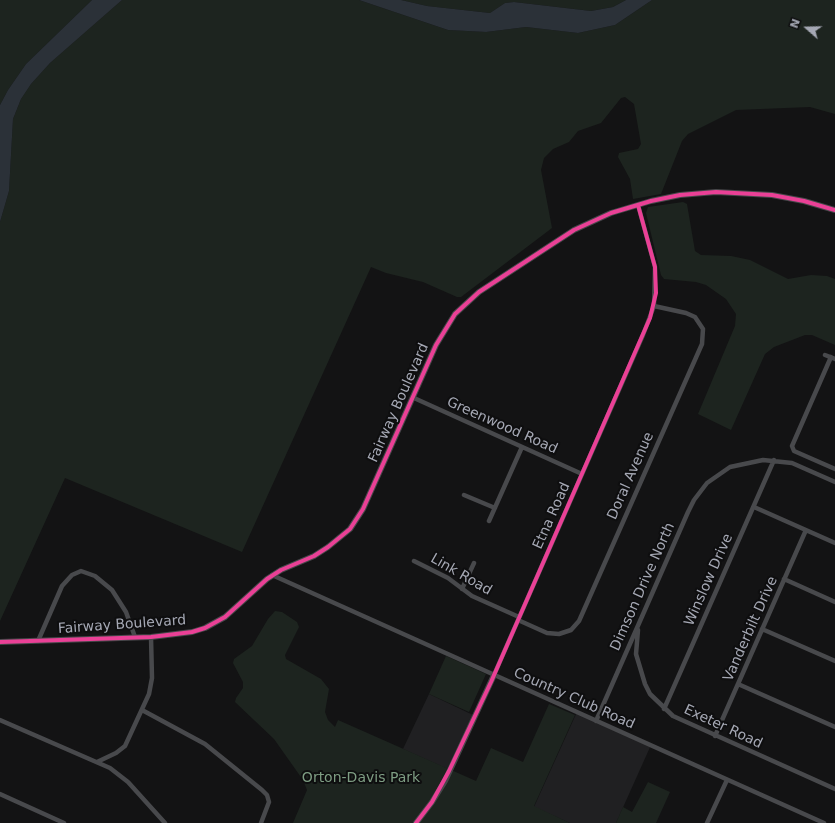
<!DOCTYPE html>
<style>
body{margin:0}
#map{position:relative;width:835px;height:823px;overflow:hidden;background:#131314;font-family:"DejaVu Sans",sans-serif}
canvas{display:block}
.north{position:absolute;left:787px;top:8px;width:40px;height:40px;-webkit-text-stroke:3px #0e0e0f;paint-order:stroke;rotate:290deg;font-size:11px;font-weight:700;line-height:16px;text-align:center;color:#a5a8b4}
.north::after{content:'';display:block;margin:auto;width:14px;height:18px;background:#a5a8b4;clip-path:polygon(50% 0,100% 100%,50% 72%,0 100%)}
</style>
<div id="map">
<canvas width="835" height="823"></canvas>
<div class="north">N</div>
</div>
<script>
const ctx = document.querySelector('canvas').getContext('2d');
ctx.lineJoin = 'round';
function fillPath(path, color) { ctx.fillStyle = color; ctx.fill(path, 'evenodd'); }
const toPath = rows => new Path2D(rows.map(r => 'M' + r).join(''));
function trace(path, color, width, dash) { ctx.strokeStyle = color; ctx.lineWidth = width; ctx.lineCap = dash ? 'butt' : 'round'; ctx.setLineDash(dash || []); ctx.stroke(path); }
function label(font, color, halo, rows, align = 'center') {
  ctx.font = font + ' "DejaVu Sans",sans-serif'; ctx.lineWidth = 4; ctx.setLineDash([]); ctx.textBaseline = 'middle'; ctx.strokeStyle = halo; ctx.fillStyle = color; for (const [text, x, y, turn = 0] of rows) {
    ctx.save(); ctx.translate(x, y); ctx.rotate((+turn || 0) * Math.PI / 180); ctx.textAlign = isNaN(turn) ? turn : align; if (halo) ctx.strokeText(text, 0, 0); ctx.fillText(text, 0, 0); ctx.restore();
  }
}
fillPath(toPath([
 [429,694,475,716,450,770,403,749],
 [577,712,651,745,616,823,570,823,534,807]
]), '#202022');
fillPath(toPath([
 [0,0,92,0,26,64,8,90,0,105],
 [122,0,359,0,448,30,486,32,526,27,578,33,615,25,652,0,835,0,835,114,810,107,736,110,688,134,682,141,661,194,633,199,630,179,618,157,619,153,638,149,641,144,634,104,625,97,621,98,601,123,578,131,569,142,553,149,544,158,541,170,552,228,461,297,457,297,423,282,386,273,371,267,242,552,65,478,0,621,0,222,9,191,13,119,21,99,31,84,50,63],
 [401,0,626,0,613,7,591,11,514,2,505,3,490,13,427,6],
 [683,202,687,204,695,251,701,255,731,256,750,260,788,279,811,275,827,276,835,279,835,345,812,335,805,335,774,347,765,354,731,430,698,414,735,326,736,314,726,299,706,285,696,282,664,279,661,275,646,213,648,207],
 [275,611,282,612,297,622,299,627,285,655,286,659,321,679,329,689,325,712,328,720,335,727,338,720,476,781,491,748,523,762,549,704,575,715,534,806,570,823,293,823,307,790,303,780,274,739,235,702,236,698,243,688,243,682,233,663,234,659,252,646,268,619],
 [446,656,486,674,469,712,429,694],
 [648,782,670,792,656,823,616,823,623,807,632,812]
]), '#1d241f');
fillPath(toPath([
 [92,0,122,0,50,63,31,84,21,99,13,119,9,191,0,222,0,105,8,90,26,64],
 [359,0,401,0,427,6,490,13,505,3,514,2,591,11,613,7,626,0,652,0,615,25,578,33,526,27,486,32,448,30]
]), '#2b3138');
trace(toPath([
 [825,355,835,359],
 [831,357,792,446,794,451,835,469],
 [414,398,582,474],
 [464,495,495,508],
 [754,507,835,543],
 [489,521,522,447],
 [414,561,448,578,472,596,519,617],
 [272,575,824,823],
 [784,579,835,602],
 [462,589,474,563],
 [518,620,547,633,559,634,571,630,579,621,702,344,703,329,695,317,686,313,654,306],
 [762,629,835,661],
 [638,630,636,654,645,684,650,694,673,716,835,789],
 [38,641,62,586,72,575,81,571,95,576,112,590,126,612,135,637],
 [494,675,643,335,654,306,655,267,638,205],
 [738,684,835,727],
 [664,709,774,460],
 [142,710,205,744,262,790,267,795,269,802,261,823],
 [0,720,110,768,128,782,165,823],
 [596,721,688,512,694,500,707,483,730,467,763,460,792,463,835,482],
 [715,736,806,530],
 [97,762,116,753,125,746,149,694,152,678,151,637],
 [0,794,64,823],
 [707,823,727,780]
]), '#48494c', 4.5);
trace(toPath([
 [0,642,151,637,192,632,205,628,225,617,267,579,281,570,314,556,328,547,350,529,363,509,436,345,455,314,479,292,574,230,611,213,651,201,680,195,716,192,772,195,804,201,835,210],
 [416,823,432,802,445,781,494,675]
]), '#47474a', 6);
trace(toPath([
 [0,642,151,637,192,632,205,628,225,617,267,579,281,570,314,556,328,547,350,529,363,509,436,345,455,314,479,292,574,230,611,213,651,201,680,195,716,192,772,195,804,201,835,210],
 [416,823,432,802,449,771,491,682,650,318,656,293,655,267,638,205]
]), '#ea4096', 4);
label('14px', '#a5a8b4', '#0e0e0f', [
 ["Fairway Boulevard",399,403,-66],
 ["Greenwood Road",502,426,24],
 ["Doral Avenue",631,476,-66],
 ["Etna Road",552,516,-66],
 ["Link Road",461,575,30],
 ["Winslow Drive",709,580,-66],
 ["Dimson Drive North",643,587,-66],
 ["Fairway Boulevard",122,625,-4],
 ["Vanderbilt Drive",751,629,-66],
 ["Country Club Road",574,699,24],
 ["Exeter Road",723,727,25]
]);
label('14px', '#7e9d83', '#0e0e0f', [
 ["Orton-Davis Park",361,778]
]);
</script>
